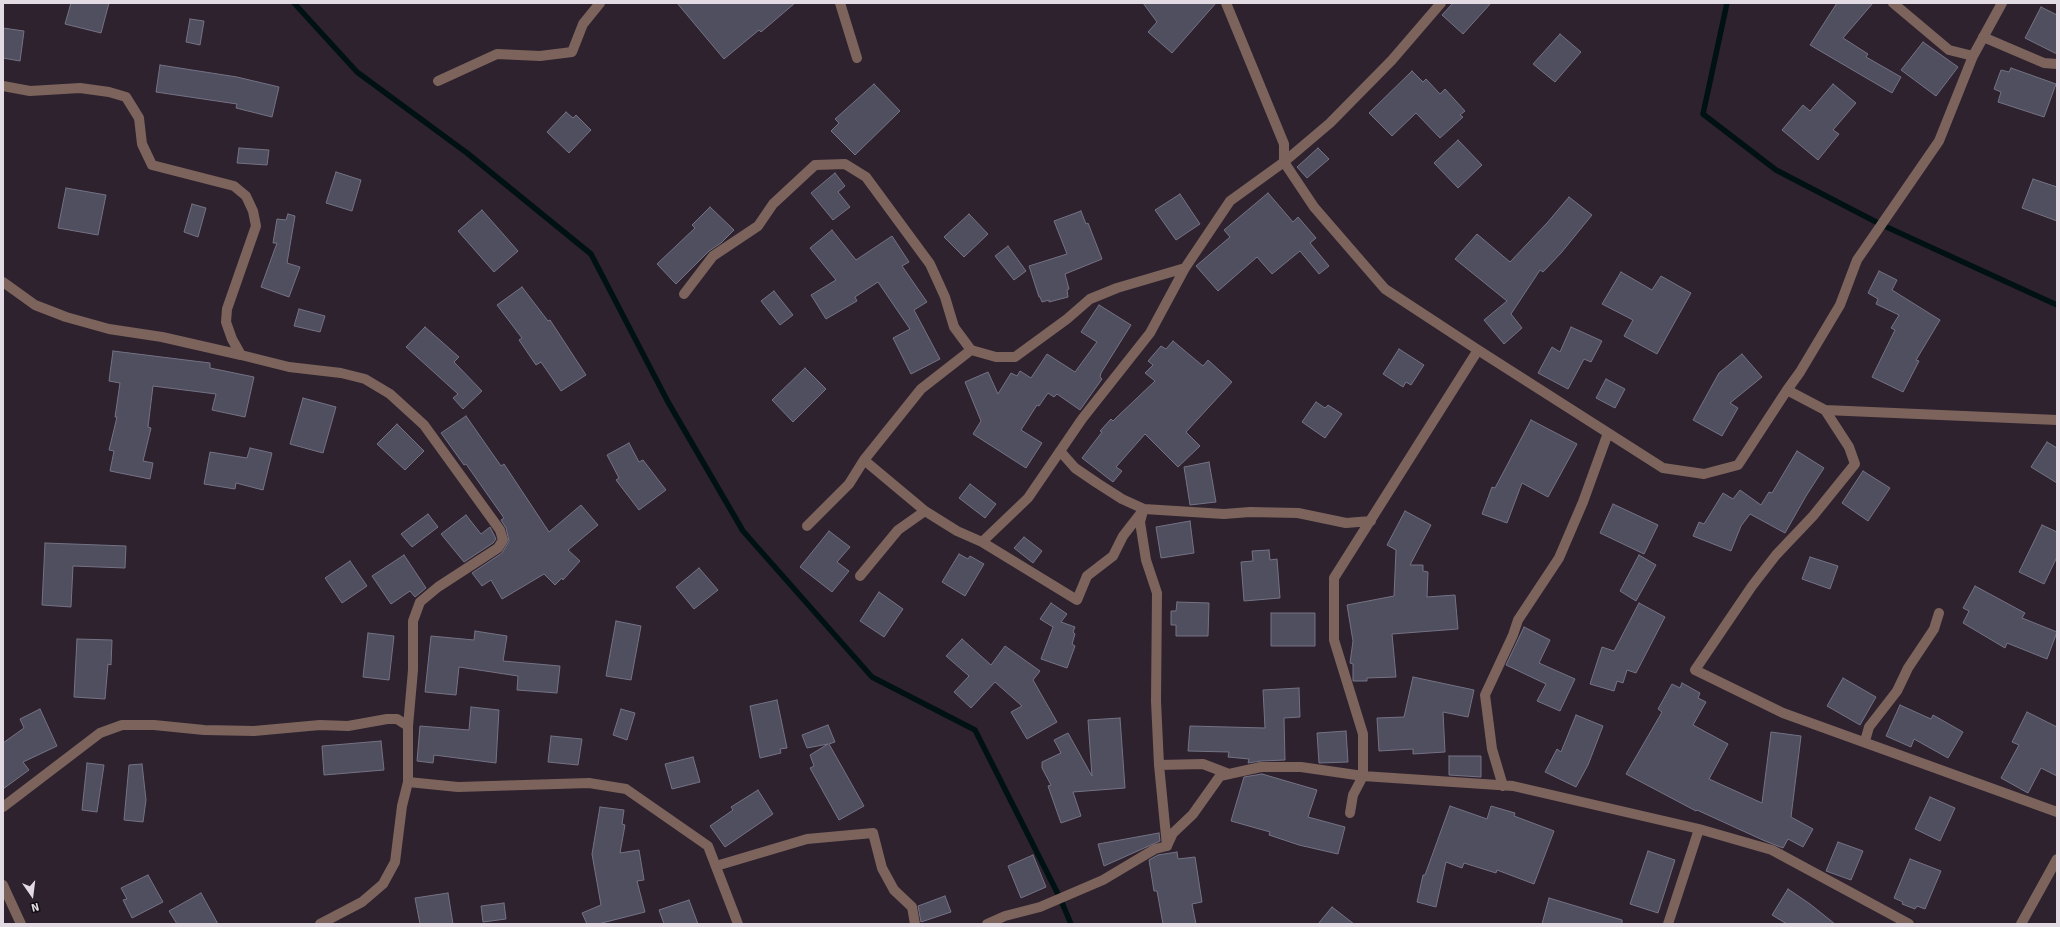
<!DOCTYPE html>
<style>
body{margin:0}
#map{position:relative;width:2060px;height:927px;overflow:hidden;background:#2e222f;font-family:Signika,sans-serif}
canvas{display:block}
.frame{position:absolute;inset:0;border:4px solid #e3dbe4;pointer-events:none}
.north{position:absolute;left:12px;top:875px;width:40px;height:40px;-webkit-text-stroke:3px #130e14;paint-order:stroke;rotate:166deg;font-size:11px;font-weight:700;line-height:16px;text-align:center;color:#e3dbe4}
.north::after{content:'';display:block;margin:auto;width:14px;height:18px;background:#e3dbe4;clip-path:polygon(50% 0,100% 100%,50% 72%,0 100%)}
</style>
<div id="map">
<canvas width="2060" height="927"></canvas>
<div class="frame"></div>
<div class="north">N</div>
</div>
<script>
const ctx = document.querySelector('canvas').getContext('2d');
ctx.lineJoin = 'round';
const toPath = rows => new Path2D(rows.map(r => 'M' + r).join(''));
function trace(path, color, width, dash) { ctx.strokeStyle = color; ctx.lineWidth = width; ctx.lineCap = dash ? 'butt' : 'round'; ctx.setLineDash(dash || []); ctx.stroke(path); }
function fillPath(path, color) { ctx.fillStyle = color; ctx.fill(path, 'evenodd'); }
trace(toPath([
 [294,3,357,72,467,153,591,254,668,402,743,531,872,677,975,730,1060,898,1071,924],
 [1727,3,1703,114,1776,170,1880,224,2057,305]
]), '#001114', 5.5);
const building = toPath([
 [71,3,109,3,101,33,65,24,71,3],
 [677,3,795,3,761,32,759,30,724,59,677,3],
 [1143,3,1216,3,1172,53,1148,32,1157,22,1143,3],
 [1453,3,1491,3,1463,34,1442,15,1453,3],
 [1837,3,1873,3,1843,38,1868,54,1866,57,1901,77,1892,93,1810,45,1837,3],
 [2041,7,2057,15,2057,54,2025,38,2041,7],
 [190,19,204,21,200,45,186,42,190,19],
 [3,28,24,31,20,61,3,58,3,28],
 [1560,34,1581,52,1555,82,1533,64,1560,34],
 [1923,42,1958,67,1936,96,1901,70,1923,42],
 [160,65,237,77,279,87,272,117,236,108,237,104,156,92,160,65],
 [2011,68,2056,84,2044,117,1998,102,2001,92,1994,89,2001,70,2009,72,2011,68],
 [1412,71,1423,82,1426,79,1440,94,1445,89,1465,111,1460,115,1463,117,1440,138,1416,113,1392,136,1369,113,1412,71],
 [874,84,900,111,855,155,831,131,839,123,835,119,874,84],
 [1833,84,1856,103,1833,130,1839,134,1818,160,1782,130,1803,105,1810,111,1833,84],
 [566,112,573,118,576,115,591,130,569,153,547,132,566,112],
 [1458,140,1482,165,1458,188,1434,163,1458,140],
 [239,148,269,150,267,165,237,163,239,148],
 [1318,148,1329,159,1307,178,1297,167,1318,148],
 [336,172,361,180,352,211,326,203,336,172],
 [835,173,845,186,838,192,850,207,833,220,811,193,835,173],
 [2033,179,2057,187,2057,221,2022,208,2033,179],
 [66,188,106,195,98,235,58,228,66,188],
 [1268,193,1293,222,1298,217,1316,238,1310,243,1329,266,1319,274,1300,251,1272,274,1257,257,1218,291,1196,266,1230,237,1224,230,1268,193],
 [1180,194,1200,224,1176,240,1155,210,1180,194],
 [1569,197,1592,215,1561,253,1543,272,1540,270,1511,314,1522,328,1504,344,1484,320,1507,301,1455,259,1477,234,1510,262,1547,223,1569,197],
 [192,204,206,208,198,237,184,232,192,204],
 [710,207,734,230,721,243,709,251,676,284,657,264,695,228,692,225,710,207],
 [482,210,518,251,494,272,458,231,482,210],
 [1081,211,1086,224,1088,223,1102,259,1065,274,1069,289,1067,290,1068,297,1049,302,1049,300,1042,302,1040,297,1039,297,1029,266,1067,254,1054,221,1081,211],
 [288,214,295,216,287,263,300,267,289,297,261,287,277,243,273,243,277,219,286,220,288,214],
 [969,214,988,234,964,257,944,237,969,214],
 [832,230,856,260,892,236,909,262,902,266,927,302,914,310,940,359,911,374,893,338,910,329,878,282,855,297,857,301,826,319,811,295,836,280,810,248,832,230],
 [1008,246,1026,271,1014,280,995,256,1008,246],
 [1879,271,1897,280,1892,290,1940,320,1916,360,1919,361,1903,392,1872,377,1895,330,1891,328,1899,315,1876,304,1878,299,1868,293,1879,271],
 [1621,272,1652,290,1661,276,1691,293,1657,354,1624,336,1633,320,1602,304,1621,272],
 [522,287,548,321,550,320,586,375,561,391,541,362,536,365,519,340,522,338,497,305,522,287],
 [774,291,793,315,780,325,761,301,774,291],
 [1099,305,1131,325,1101,373,1100,377,1102,379,1080,410,1057,394,1054,397,1048,393,1039,406,1037,405,1021,430,1042,443,1026,468,973,434,981,421,965,382,988,372,998,394,1011,373,1017,376,1020,371,1031,378,1047,354,1075,372,1097,342,1081,332,1099,305],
 [299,309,325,316,320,332,294,326,299,309],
 [425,327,459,357,454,362,482,391,463,409,453,398,458,394,406,347,425,327],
 [1571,327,1602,341,1591,362,1584,359,1568,389,1538,373,1552,347,1560,352,1571,327],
 [1173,341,1203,366,1208,360,1232,382,1186,432,1200,446,1178,467,1145,434,1116,467,1122,471,1113,482,1082,458,1102,432,1100,431,1111,419,1113,421,1117,417,1155,381,1145,373,1153,365,1148,361,1161,346,1166,349,1173,341],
 [1399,349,1424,365,1411,385,1406,382,1403,387,1383,374,1399,349],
 [113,351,210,363,210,368,254,377,245,417,212,410,216,394,153,386,148,427,151,428,143,461,153,463,150,479,110,471,114,451,109,450,117,417,115,417,120,383,109,381,113,351],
 [1742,354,1762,377,1730,403,1738,408,1722,436,1693,420,1719,373,1742,354],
 [805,368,826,389,793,422,772,400,805,368],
 [1606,379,1625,389,1615,408,1596,398,1606,379],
 [303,398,336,407,323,453,290,444,303,398],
 [1316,402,1325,408,1328,405,1342,414,1325,438,1302,422,1316,402],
 [466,416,501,466,504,464,549,532,581,505,598,525,568,550,580,561,563,580,562,578,555,585,544,574,502,599,491,580,482,586,472,573,502,553,509,541,506,528,501,520,504,518,466,464,464,465,441,433,466,416],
 [1531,420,1577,444,1548,497,1522,483,1507,523,1482,514,1492,487,1495,488,1531,420],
 [397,424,424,451,405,470,377,444,397,424],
 [2047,442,2057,448,2057,483,2031,467,2047,442],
 [629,443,639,462,643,460,666,490,639,510,616,480,619,478,607,455,629,443],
 [250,448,272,453,263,490,236,483,235,489,204,484,210,452,247,458,250,448],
 [1797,451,1824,468,1806,496,1785,533,1750,514,1741,526,1731,551,1693,536,1699,522,1704,524,1723,493,1733,499,1740,490,1761,505,1769,492,1772,493,1797,451],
 [1209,462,1216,502,1190,505,1184,467,1209,462],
 [1863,471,1890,488,1868,521,1842,503,1863,471],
 [970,484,996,504,985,518,959,498,970,484],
 [1613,504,1658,525,1644,554,1600,533,1613,504],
 [1405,511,1431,525,1410,565,1423,565,1423,571,1428,572,1427,597,1455,595,1458,629,1392,634,1396,677,1367,678,1367,681,1353,681,1353,664,1350,663,1353,641,1347,605,1394,596,1396,550,1387,545,1405,511],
 [428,514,438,527,412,547,401,534,428,514],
 [466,515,481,534,490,527,496,539,493,543,464,562,441,534,466,515],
 [1190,521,1194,553,1161,558,1156,527,1190,521],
 [2042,525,2057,532,2057,557,2044,584,2019,572,2042,525],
 [829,531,850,547,837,562,849,571,832,592,800,567,829,531],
 [1024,537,1042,551,1033,563,1014,548,1024,537],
 [45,543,126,546,125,568,73,566,71,607,42,605,45,543],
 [1269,550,1270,560,1277,559,1280,598,1244,601,1241,562,1253,561,1252,551,1269,550],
 [959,554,968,559,970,556,984,564,965,596,942,582,959,554],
 [404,555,426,588,415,597,410,591,391,604,372,576,404,555],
 [1639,555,1656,565,1636,601,1620,591,1639,555],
 [1810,557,1838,566,1830,589,1802,579,1810,557],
 [350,561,367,586,342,603,325,578,350,561],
 [699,568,718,590,694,609,676,587,699,568],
 [1975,586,2025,613,2022,618,2057,632,2047,659,2007,643,2005,648,1963,623,1969,611,1963,608,1975,586],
 [879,592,903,609,884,637,860,621,879,592],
 [1177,602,1209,603,1208,636,1176,636,1176,625,1171,625,1171,611,1176,611,1177,602],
 [1051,603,1067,614,1061,622,1075,627,1073,632,1075,634,1072,644,1075,646,1067,668,1041,659,1053,627,1040,619,1051,603],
 [1639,603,1665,617,1636,673,1627,670,1623,683,1617,681,1614,691,1590,684,1602,647,1614,651,1639,603],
 [1271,613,1315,613,1315,646,1271,646,1271,613],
 [616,621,641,626,631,680,606,676,616,621],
 [1524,627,1550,640,1539,663,1575,679,1560,711,1537,701,1546,684,1506,665,1524,627],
 [475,631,507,636,503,661,560,666,557,693,517,690,518,676,459,667,456,695,425,692,431,636,474,640,475,631],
 [368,633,394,636,389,680,363,677,368,633],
 [77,639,112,640,111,665,108,664,105,699,74,697,77,639],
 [962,639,991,665,1005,646,1040,671,1033,680,1057,722,1027,739,1011,712,1022,706,995,682,971,708,954,692,969,676,946,656,962,639],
 [1413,677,1474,690,1468,717,1443,712,1445,752,1413,754,1413,749,1379,751,1377,718,1404,717,1413,677],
 [1843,678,1876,697,1860,725,1827,706,1843,678],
 [1682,683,1700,693,1698,698,1706,702,1693,725,1728,744,1709,779,1762,803,1771,732,1801,736,1791,817,1813,829,1803,847,1788,839,1783,848,1765,841,1697,810,1696,811,1626,774,1662,712,1658,709,1672,684,1680,688,1682,683],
 [1299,688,1300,717,1284,718,1285,760,1261,761,1248,763,1249,759,1228,757,1229,752,1188,751,1190,726,1265,728,1263,690,1299,688],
 [777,700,787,748,780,749,781,753,760,758,750,706,777,700],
 [1900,705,1931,719,1933,715,1963,732,1948,758,1914,739,1911,747,1886,736,1900,705],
 [471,707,499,710,496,763,434,755,433,763,417,761,420,726,469,730,471,707],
 [40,709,57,746,23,762,29,770,3,789,3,743,24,728,20,719,40,709],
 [621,709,635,713,627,740,613,735,621,709],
 [2027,712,2057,727,2057,776,2041,768,2028,793,2001,778,2019,745,2012,742,2027,712],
 [1576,715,1603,726,1588,765,1576,787,1545,772,1557,749,1561,752,1576,715],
 [1120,718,1125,788,1073,792,1081,816,1061,823,1048,786,1051,785,1042,768,1042,762,1061,753,1054,740,1068,733,1092,776,1088,720,1120,718],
 [828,725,835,742,829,744,864,806,839,820,810,768,814,766,810,755,828,744,807,748,802,735,828,725],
 [1346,731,1348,762,1319,763,1317,733,1346,731],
 [551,736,582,739,578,765,548,762,551,736],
 [381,741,384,770,324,775,322,746,381,741],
 [1449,756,1481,756,1481,777,1449,775,1449,756],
 [693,757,700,782,672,789,665,764,693,757],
 [87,763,104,765,97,812,82,810,87,763],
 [142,764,146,800,143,822,124,820,129,765,142,764],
 [1262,774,1317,790,1308,817,1345,827,1338,854,1299,845,1269,835,1270,832,1231,821,1244,777,1262,774],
 [758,790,773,814,725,847,710,826,733,810,731,807,758,790],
 [1930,797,1955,808,1940,841,1915,829,1930,797],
 [1450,806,1487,819,1491,806,1515,813,1514,816,1554,831,1534,884,1497,870,1496,873,1464,863,1462,868,1446,862,1436,907,1417,902,1423,875,1425,875,1450,806],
 [600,807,624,810,622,824,625,825,620,853,639,850,644,880,637,881,645,912,598,924,587,924,582,913,601,905,592,854,600,807],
 [1159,833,1160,841,1104,866,1098,844,1159,833],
 [1838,842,1863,851,1851,880,1826,871,1838,842],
 [1648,851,1675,860,1658,913,1630,904,1648,851],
 [1177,852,1178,859,1195,857,1202,902,1192,904,1196,924,1163,924,1157,891,1154,891,1149,860,1158,855,1177,852],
 [1033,855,1046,887,1021,898,1008,866,1033,855],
 [1910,859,1941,871,1925,909,1917,906,1915,909,1902,904,1903,902,1894,898,1910,859],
 [148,875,163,902,132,918,123,900,127,899,121,888,148,875],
 [1788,889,1810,904,1835,924,1787,924,1772,915,1788,889],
 [201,893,218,924,177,924,169,911,201,893],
 [448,893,453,924,420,924,415,898,448,893],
 [945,896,951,912,921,922,918,906,945,896],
 [1549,898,1622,920,1622,924,1542,924,1549,898],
 [689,900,698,924,664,924,659,910,689,900],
 [504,903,506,919,483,922,481,906,504,903],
 [1332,907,1354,924,1318,924,1332,907]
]);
fillPath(building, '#504f60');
trace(building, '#747284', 1);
trace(toPath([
 [840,3,857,58],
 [1226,3,1284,144,1284,162,1314,207,1385,289,1478,350,1663,468,1704,474,1738,465,1787,390,1800,372,1840,305,1857,260,1939,141,1973,56,2002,3],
 [1893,3,1949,50,1973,56],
 [1983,37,2044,63,2057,64],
 [438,81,497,54,540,56,572,52,583,24,600,3],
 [3,86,30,91,80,88,109,92,126,97,139,118,142,144,152,165,234,186,246,196,253,211,256,226,227,309,226,322,232,339,241,355,289,367,341,373,365,379,390,394,424,425,500,530,503,540,498,548,438,587,420,602,413,621,413,670,408,726,408,782,402,806,395,862,383,884,362,902,320,924],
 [3,282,35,305,66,317,109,329,162,337,241,355],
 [684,294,713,256,758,226,773,204,815,165,845,164,866,177,930,264,945,297,954,327,971,350,996,357,1015,357,1067,319,1090,299,1117,288,1185,268],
 [1478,350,1334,578,1334,640,1363,734,1363,776,1513,786,1699,829,1772,850,1909,924],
 [1787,390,1825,410,2057,420],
 [1825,410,1849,447,1855,464,1813,516,1776,555,1752,586,1695,670,1783,713,2057,812],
 [1060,451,1075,468,1097,483,1122,499,1144,509,1224,514,1250,512,1298,513,1346,523,1371,521],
 [925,511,864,460,921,389,971,350],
 [1143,511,1140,522,1146,560,1157,593,1156,701,1159,765],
 [807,526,849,484,864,460],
 [982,542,1028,498,1082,419,1150,333,1185,268,1230,201,1284,162,1330,123,1392,60,1441,3],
 [860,576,898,530,925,511,957,531,982,542,1077,600,1087,576,1113,556,1123,536,1144,509],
 [1865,741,1869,727,1897,691,1908,668,1934,629,1939,613],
 [408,782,458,787,589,783,626,789,708,846,738,924],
 [1503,786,1492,749,1485,695,1513,635,1518,620,1559,558,1583,502,1608,433],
 [3,807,100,733,122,725,154,725,204,730,254,731,320,725,348,726,387,719,397,719,408,726],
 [1167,846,1173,833,1193,814,1220,776,1229,774],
 [716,866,807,839,873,833,882,868,894,890,912,907,915,924],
 [3,885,21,924],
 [987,924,1005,916,1040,907,1103,880,1155,849,1167,846,1159,765,1203,764,1229,774,1261,767,1301,767,1363,776,1353,795,1350,813],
 [1668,924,1699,829],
 [2021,924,2057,859]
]), '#7c635c', 10);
</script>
